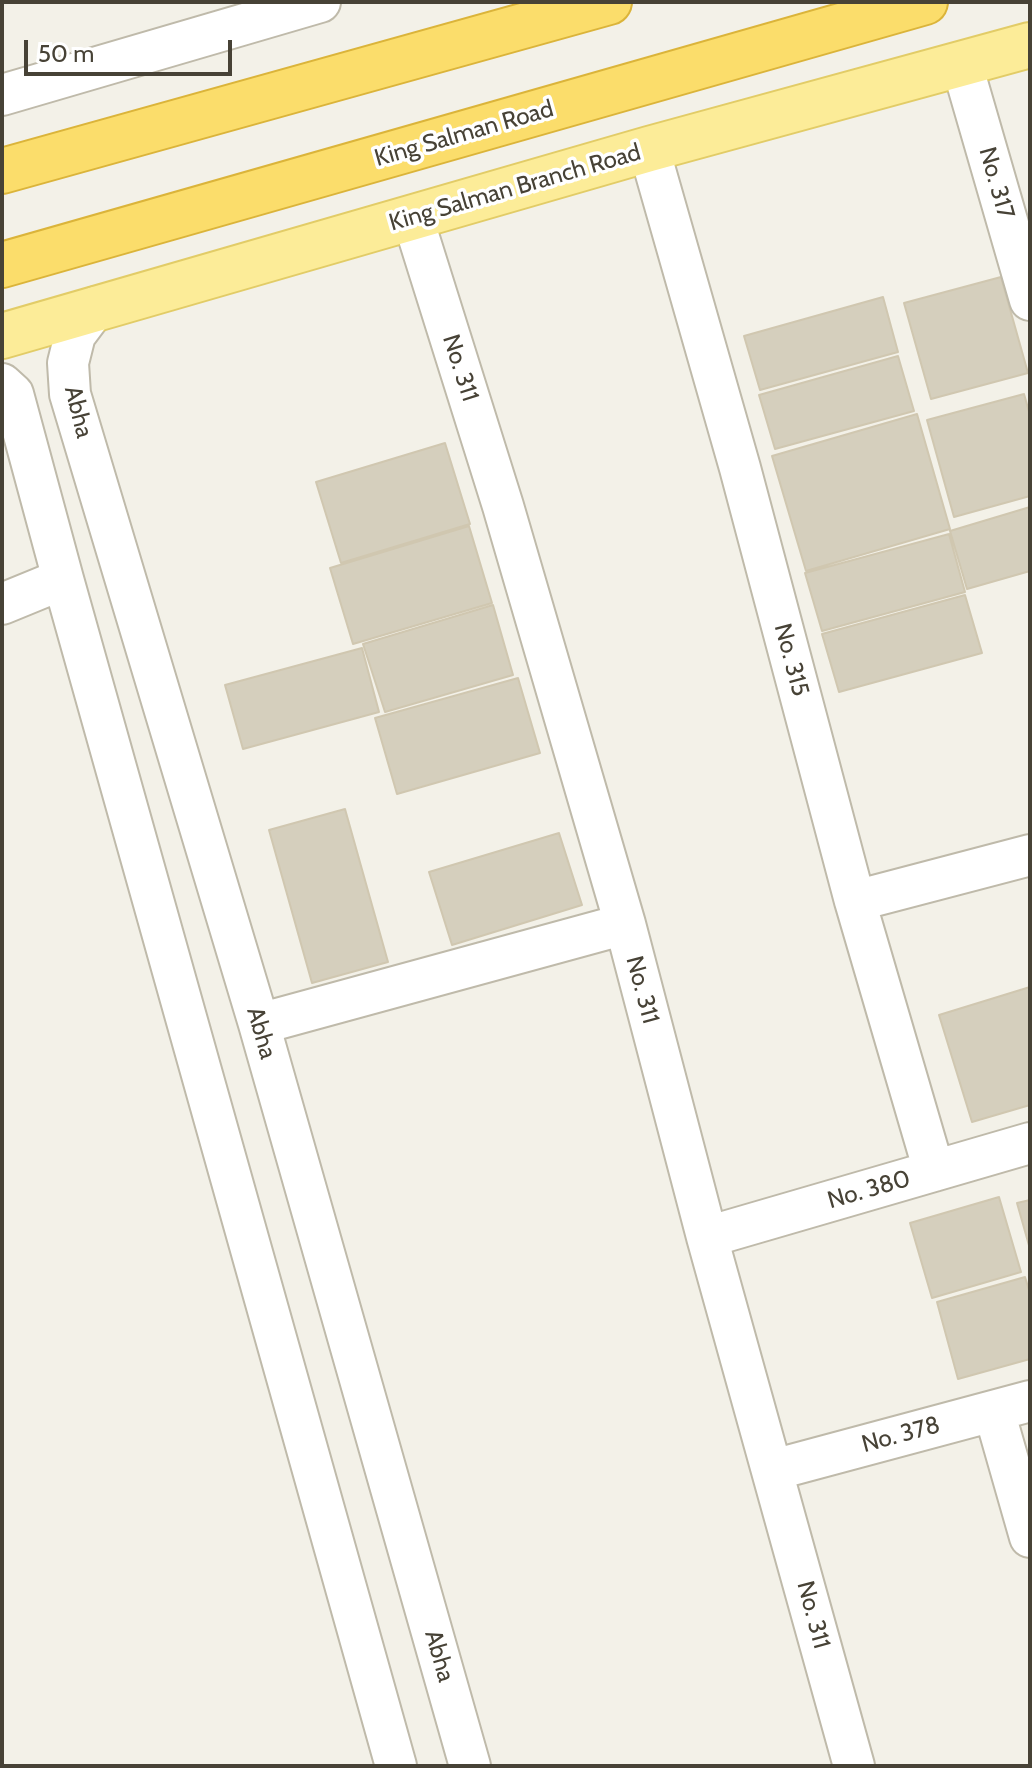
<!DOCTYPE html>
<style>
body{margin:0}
#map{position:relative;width:1032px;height:1768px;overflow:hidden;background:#f3f1e8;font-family:Cabin,sans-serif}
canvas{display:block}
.frame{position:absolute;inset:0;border:4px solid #474236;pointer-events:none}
.scale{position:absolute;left:24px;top:40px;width:208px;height:36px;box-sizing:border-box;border:4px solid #474236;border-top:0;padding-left:10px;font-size:24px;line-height:28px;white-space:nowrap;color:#474236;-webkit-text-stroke:6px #fff;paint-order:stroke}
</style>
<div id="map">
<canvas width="1032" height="1768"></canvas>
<div class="frame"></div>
<div class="scale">50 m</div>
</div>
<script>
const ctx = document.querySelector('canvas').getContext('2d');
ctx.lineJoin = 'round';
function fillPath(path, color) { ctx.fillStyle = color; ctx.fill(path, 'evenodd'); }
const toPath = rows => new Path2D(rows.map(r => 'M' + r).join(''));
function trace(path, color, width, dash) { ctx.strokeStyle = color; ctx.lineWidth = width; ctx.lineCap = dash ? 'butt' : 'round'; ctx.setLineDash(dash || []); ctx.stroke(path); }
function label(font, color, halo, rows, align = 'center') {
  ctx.font = font + ' Cabin,sans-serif'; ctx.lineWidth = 7; ctx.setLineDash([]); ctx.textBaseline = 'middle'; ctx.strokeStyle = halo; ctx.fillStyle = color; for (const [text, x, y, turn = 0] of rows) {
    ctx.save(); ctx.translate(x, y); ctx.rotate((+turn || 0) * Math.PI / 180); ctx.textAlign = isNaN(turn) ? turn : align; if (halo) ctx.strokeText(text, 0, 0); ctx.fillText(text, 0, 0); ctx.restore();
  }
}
const building = toPath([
 [1001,277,1028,373,931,399,904,303,1001,277],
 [883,297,898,352,760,390,744,336,883,297],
 [898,356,914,411,775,449,759,395,898,356],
 [1024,394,1030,415,1030,496,954,517,927,420,1024,394],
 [917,414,950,529,806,571,772,456,917,414],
 [445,443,470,524,341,563,316,482,445,443],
 [1030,507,1030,571,967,589,950,531,1030,507],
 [469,526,492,603,353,644,330,568,469,526],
 [949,534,965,592,822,631,805,573,949,534],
 [965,595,982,653,839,692,822,634,965,595],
 [493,605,513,675,385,712,363,644,493,605],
 [362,648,379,712,243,749,225,685,362,648],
 [518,678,540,753,397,794,375,718,518,678],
 [345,809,388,962,312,983,269,830,345,809],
 [559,833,582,905,452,945,429,872,559,833],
 [1030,987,1030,1105,972,1122,939,1015,1030,987],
 [999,1197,1021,1272,932,1298,910,1223,999,1197],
 [1030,1200,1030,1249,1017,1203,1030,1200],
 [1025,1277,1030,1293,1030,1359,958,1379,937,1302,1025,1277]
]);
fillPath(building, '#d5cfbd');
trace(building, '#d0c7b0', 2);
const minor = toPath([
 [962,65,1030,300],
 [2,95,320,2],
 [649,149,740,468,855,901,934,1171],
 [413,219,503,506,625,924,707,1237,854,1766],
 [96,307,75,335,68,363,70,394,259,1024,470,1766],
 [2,384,13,394,63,579,396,1766],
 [2,604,63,579],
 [855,901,1030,855],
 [259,1024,625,924],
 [707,1237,1030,1143],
 [994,1411,1030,1537],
 [773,1470,1030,1401]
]);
const major = toPath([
 [2,336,649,149,1030,45]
]);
const highway = toPath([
 [2,171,609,2],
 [2,265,925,2]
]);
trace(minor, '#bfbaaa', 44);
trace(major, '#e2cc67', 48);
trace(highway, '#dbb43a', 48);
trace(minor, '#fff', 40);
trace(major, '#fcec98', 44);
trace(highway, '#fbdd6b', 44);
label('24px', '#474236', '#fff', [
 ["King Salman Road",464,134,-16],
 ["No. 317",996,183,74],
 ["King Salman Branch Road",515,188,-16],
 ["No. 311",460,368,72],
 ["Abha",78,412,76],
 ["No. 315",791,660,75],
 ["No. 311",642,990,75],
 ["Abha",261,1033,74],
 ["No. 380",869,1190,-16],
 ["No. 378",901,1435,-15],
 ["No. 311",813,1615,75],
 ["Abha",439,1656,74]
]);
</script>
